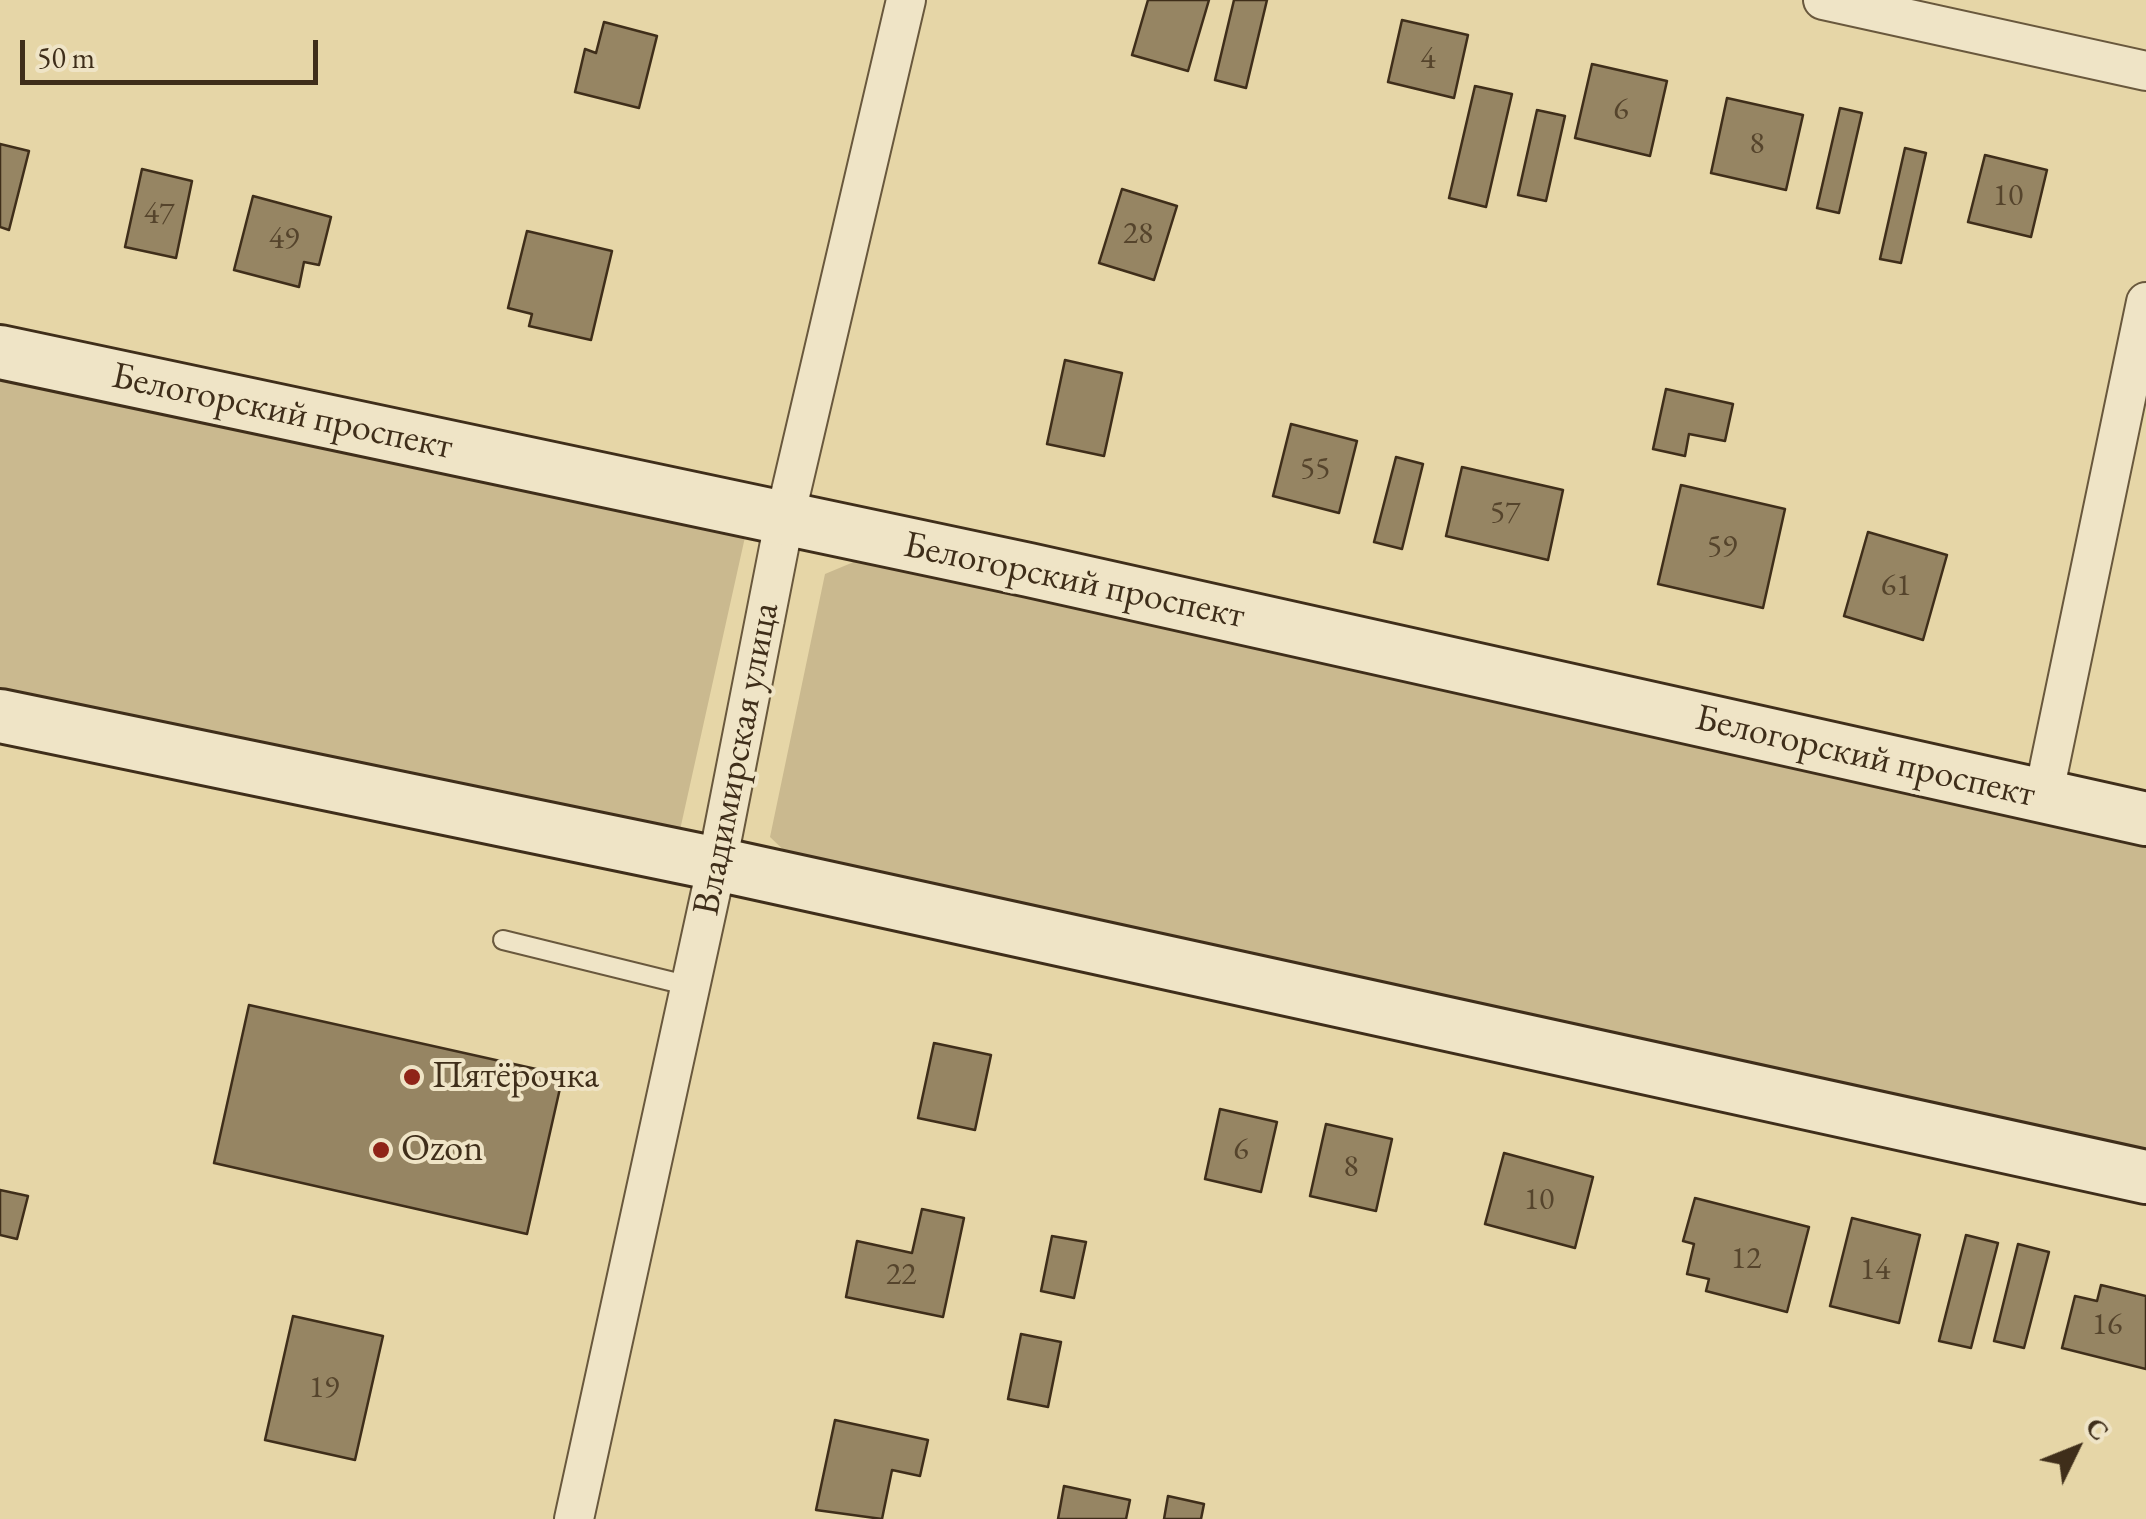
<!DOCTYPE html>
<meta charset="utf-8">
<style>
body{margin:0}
#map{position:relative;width:2146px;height:1519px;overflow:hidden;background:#e6d6a7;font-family:"EB Garamond",serif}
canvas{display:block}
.north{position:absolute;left:2026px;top:1399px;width:100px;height:100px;-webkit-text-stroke:8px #efe4c6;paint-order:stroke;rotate:47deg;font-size:28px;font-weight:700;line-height:40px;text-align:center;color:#3f2e1a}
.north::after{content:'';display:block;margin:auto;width:35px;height:45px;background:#3f2e1a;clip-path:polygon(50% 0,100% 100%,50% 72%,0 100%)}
.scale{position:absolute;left:20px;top:40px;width:298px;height:45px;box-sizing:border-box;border:5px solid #3f2e1a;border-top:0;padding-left:12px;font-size:30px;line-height:35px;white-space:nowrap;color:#3f2e1a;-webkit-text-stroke:8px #efe4c6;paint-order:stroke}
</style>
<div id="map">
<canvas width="2146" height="1519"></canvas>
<div class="north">С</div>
<div class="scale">50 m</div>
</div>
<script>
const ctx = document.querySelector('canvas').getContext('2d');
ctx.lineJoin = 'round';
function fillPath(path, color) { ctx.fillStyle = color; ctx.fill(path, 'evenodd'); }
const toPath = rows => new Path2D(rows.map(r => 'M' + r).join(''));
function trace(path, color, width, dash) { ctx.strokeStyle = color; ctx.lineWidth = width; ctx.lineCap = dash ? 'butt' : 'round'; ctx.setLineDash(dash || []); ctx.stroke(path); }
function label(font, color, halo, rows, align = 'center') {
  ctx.font = font + ' "EB Garamond",serif'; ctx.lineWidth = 8; ctx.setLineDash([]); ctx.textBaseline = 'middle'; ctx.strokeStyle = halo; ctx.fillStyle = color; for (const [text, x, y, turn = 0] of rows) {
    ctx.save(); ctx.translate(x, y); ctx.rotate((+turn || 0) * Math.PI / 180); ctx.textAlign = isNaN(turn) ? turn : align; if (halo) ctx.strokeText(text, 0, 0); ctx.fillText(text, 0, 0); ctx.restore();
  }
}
fillPath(toPath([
 [0,368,747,528,678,839,0,692],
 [868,556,2146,834,2146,1153,795,861,770,837,825,574]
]), '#cab98f');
const building = toPath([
 [1148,0,1209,0,1188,71,1132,55,1148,0],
 [1234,0,1267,0,1246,88,1215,80,1234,0],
 [1402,20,1468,35,1454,98,1388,82,1402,20],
 [604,22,657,36,639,108,575,92,585,49,596,53,604,22],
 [1592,64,1667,81,1650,156,1575,138,1592,64],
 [1475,86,1512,94,1486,207,1449,198,1475,86],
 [1727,98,1803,115,1786,190,1711,173,1727,98],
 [1840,108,1862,113,1839,213,1817,208,1840,108],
 [1537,110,1565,116,1546,201,1518,195,1537,110],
 [0,144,29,151,9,230,0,227,0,144],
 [1905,148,1926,153,1901,263,1880,259,1905,148],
 [1985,155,2047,170,2031,237,1968,222,1985,155],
 [142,169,192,181,176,258,125,247,142,169],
 [1122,189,1177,206,1154,280,1099,263,1122,189],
 [253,196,331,217,319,265,304,262,299,287,234,270,253,196],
 [527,231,612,251,591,340,529,326,532,314,508,308,527,231],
 [1065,360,1122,373,1104,456,1047,444,1065,360],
 [1666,389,1733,404,1725,441,1689,434,1685,456,1653,449,1666,389],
 [1291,424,1357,441,1339,513,1273,496,1291,424],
 [1396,457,1423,464,1402,549,1374,542,1396,457],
 [1462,467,1563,490,1548,560,1446,536,1462,467],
 [1681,485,1785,509,1763,608,1658,584,1681,485],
 [1868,532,1947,555,1923,640,1844,616,1868,532],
 [249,1005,563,1075,527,1234,214,1163,249,1005],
 [934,1043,991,1055,975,1130,918,1118,934,1043],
 [1220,1109,1277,1122,1261,1192,1205,1179,1220,1109],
 [1326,1124,1392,1139,1376,1211,1310,1196,1326,1124],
 [1504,1153,1593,1177,1575,1248,1485,1224,1504,1153],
 [0,1190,28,1196,17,1239,0,1235,0,1190],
 [1695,1198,1809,1227,1787,1312,1706,1291,1709,1279,1687,1274,1694,1244,1683,1241,1695,1198],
 [922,1209,964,1218,943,1317,846,1297,857,1241,912,1253,922,1209],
 [1852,1218,1920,1235,1899,1323,1830,1306,1852,1218],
 [1966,1235,1998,1243,1971,1348,1939,1341,1966,1235],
 [1052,1236,1086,1242,1074,1298,1041,1291,1052,1236],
 [2018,1244,2049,1252,2024,1348,1994,1341,2018,1244],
 [2101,1285,2146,1296,2146,1369,2062,1348,2075,1296,2097,1301,2101,1285],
 [293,1316,383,1336,355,1460,265,1440,293,1316],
 [1021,1334,1061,1342,1048,1407,1008,1399,1021,1334],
 [835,1420,928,1440,920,1476,892,1470,882,1519,816,1510,835,1420],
 [1064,1486,1130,1500,1126,1519,1058,1519,1064,1486],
 [1168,1496,1204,1504,1201,1519,1164,1519,1168,1496]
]);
fillPath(building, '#968563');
trace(building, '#3f2e1a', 2.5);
const lane = toPath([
 [503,940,690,986]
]);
const street = toPath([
 [1823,0,2146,71],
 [2043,797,2146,302],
 [574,1519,717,864,785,517,906,0]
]);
const secondary = toPath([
 [0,352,1029,570,2146,819],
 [0,716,717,864,2146,1177]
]);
trace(lane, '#69583d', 22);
trace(street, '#69583d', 42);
trace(secondary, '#3f2e1a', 58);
trace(lane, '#efe4c6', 18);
trace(street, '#efe4c6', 38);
trace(secondary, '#efe4c6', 52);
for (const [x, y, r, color] of [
 [412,1077,10,"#8f2418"],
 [381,1150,10,"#8f2418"]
]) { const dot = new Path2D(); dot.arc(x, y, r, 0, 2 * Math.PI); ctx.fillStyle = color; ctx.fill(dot); trace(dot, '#efe4c6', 4); }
label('32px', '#55442c', null, [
 ["4",1428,59],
 ["6",1621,110],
 ["8",1757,144],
 ["10",2008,196],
 ["47",159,214],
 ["28",1138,234],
 ["49",284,239],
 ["55",1315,469],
 ["57",1505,513],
 ["59",1722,547],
 ["61",1896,586],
 ["6",1241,1150],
 ["8",1351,1167],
 ["10",1539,1200],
 ["12",1746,1259],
 ["14",1875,1270],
 ["22",901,1275],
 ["16",2107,1325],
 ["19",324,1388]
]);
label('38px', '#3f2e1a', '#efe4c6', [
 ["Белогорский проспект",282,412,12],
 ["Белогорский проспект",1074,581,12],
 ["Белогорский проспект",1865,757,13],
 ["Владимирская улица",737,759,-79]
]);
label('38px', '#3f2e1a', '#efe4c6', [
 ["Пятёрочка",432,1077],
 ["Ozon",401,1150]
], 'left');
</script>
